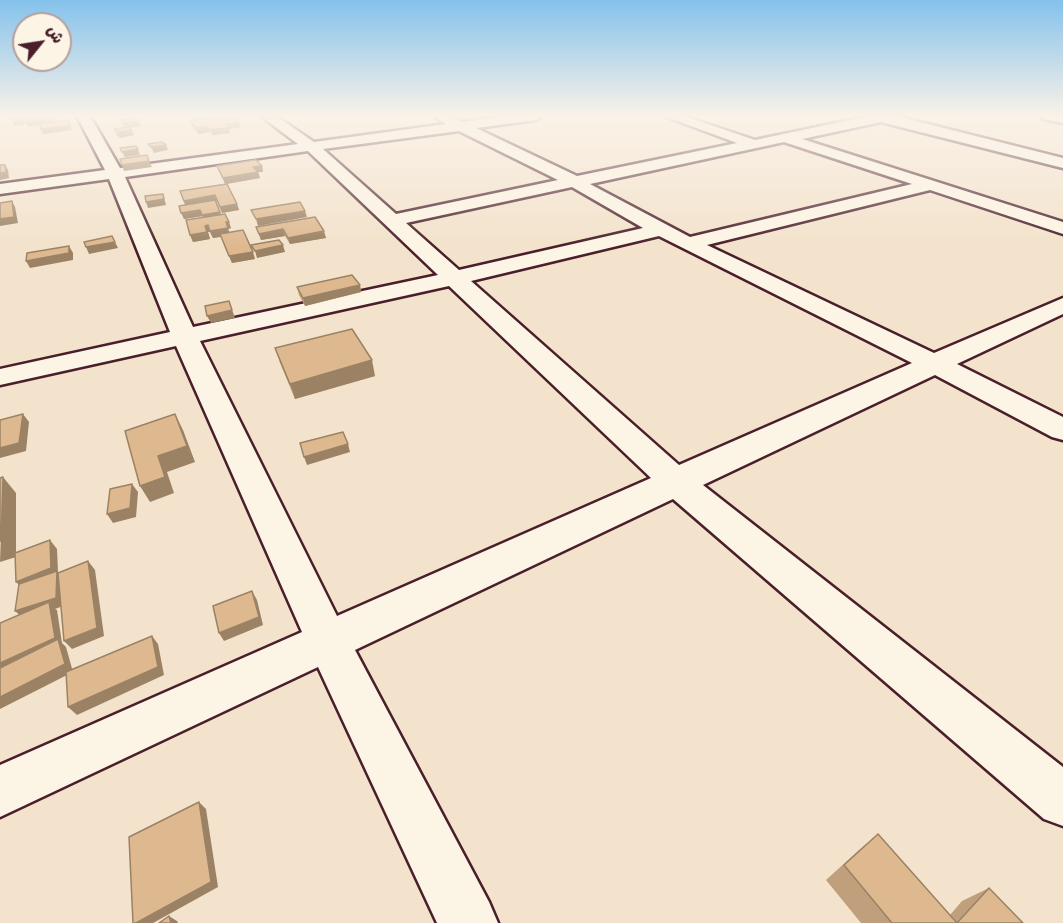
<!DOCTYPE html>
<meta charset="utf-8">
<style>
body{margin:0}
#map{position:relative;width:1063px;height:923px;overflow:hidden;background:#f3e3cc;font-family:"Patrick Hand","Playpen Sans Arabic",sans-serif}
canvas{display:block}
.north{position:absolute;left:12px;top:12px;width:60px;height:60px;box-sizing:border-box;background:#fcf5e5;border:2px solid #b59f9b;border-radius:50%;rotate:60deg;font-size:16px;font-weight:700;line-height:24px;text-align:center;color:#4a1f2b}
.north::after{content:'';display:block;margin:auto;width:21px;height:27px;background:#4a1f2b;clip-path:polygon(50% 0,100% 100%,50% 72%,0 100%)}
</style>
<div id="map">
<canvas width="1063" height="923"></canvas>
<div class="north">ش</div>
</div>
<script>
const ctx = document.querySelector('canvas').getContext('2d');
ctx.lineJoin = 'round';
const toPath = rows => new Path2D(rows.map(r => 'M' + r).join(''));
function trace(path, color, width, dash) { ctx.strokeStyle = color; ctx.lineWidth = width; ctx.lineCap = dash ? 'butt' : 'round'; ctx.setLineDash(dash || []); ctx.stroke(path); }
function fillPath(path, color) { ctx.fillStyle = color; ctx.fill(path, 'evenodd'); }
const minor = toPath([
 [77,116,90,116,120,168,298,144,261,116,276,116,314,142,446,124,434,116,451,116,463,122,504,116,542,116,536,120,476,128,577,176,737,143,664,116,684,116,755,140,869,116,896,116,1063,158,1063,168,881,122,802,139,1063,222,1063,234,930,190,707,245,934,353,1063,298,1063,314,957,364,1063,417,1063,440,1052,437,935,375,703,485,1063,767,1063,826,1044,819,673,499,355,650,489,902,498,923,437,923,318,667,0,817,0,765,302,632,176,346,0,385,0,369,170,332,109,179,0,194,0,184,105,170,77,116],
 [459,131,558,180,396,214,323,149,459,131],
 [784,142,912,184,690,237,590,184,784,142],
 [308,151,438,275,193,327,125,177,308,151],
 [572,187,643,228,459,270,406,223,572,187],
 [659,236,912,363,679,465,471,281,659,236],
 [449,286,651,478,337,616,200,341,449,286],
 [1042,116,1063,116,1063,123,1043,119,1042,116]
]);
trace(minor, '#4a1f2b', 5);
fillPath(minor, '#fcf5e5');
fillPath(toPath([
 [190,116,218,116,241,127,229,129,230,133,213,135,210,132,198,134,192,126,190,121,193,120,191,119],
 [121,120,139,121,141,126,129,128,134,135,120,138,116,135,114,129,125,127,123,126],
 [217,166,262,166,263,172,258,172,260,178,227,184,237,204,239,210,222,213,217,202,216,202,221,214,231,228,228,229,229,233,255,259,232,263,221,237,213,238,210,232,208,232,210,239,193,242,190,235,203,218,203,216,184,219,185,205,180,191,225,184],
 [315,217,326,238,290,244,285,236,261,240,256,227],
 [360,285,361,292,305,306,299,295,297,287],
 [275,348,375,376,295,399,280,363],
 [878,834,950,915,962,901,989,888,1023,923,861,923,826,880,859,850]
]), '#bf9f7c');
fillPath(toPath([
 [54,116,55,123,28,127,26,122],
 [196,116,218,116,219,118,195,122,193,117],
 [23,119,26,124,14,126,12,121],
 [68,120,72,130,43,134,41,129],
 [139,121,141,126,126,128,124,123],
 [239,122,241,127,229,129,230,133,213,135,211,130,226,124],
 [208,127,210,132,198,134,196,128],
 [132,130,134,135,120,138,118,132],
 [166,145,168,150,154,153,151,147],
 [138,149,140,155,125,157,122,152],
 [149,161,152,167,124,171,122,165],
 [5,165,8,170,9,178,0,180,0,173],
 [262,166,263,172,258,172,260,178,225,184,223,178,253,167],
 [163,194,166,205,148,208,146,202],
 [215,195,217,202,186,207,184,201],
 [12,201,15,207,18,223,0,226,0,219],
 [237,204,239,210,222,213,220,207],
 [200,210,203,216,184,219,181,213],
 [305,211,307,217,258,226,256,219],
 [220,212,223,219,205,222,202,215],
 [226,222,229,222,231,228,228,229],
 [208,225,228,228,230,235,213,238,210,232,208,232,210,239,193,242,190,235,205,226],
 [283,229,285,236,261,240,259,234],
 [324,231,326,238,290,244,288,238],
 [112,236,118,248,89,254,86,247],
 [283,245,285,252,257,258,255,251],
 [69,246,73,253,73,260,30,268,26,261],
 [253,252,255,259,232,263,229,256],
 [360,285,361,292,305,306,303,298],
 [229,301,235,318,211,323,207,316],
 [372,360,375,376,295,399,290,384],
 [23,414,29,422,26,451,0,458,0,448],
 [175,414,183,430,195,462,167,472,174,493,150,502,140,486,158,456],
 [348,444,350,452,307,465,304,457],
 [3,477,16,493,16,557,0,562],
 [132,484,138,492,136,517,113,523,107,514],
 [50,540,57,549,58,572,65,579,63,606,55,609,57,610,62,643,66,647,73,672,0,709,0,663,24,619,15,611,24,590,16,582],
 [88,561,95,570,104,636,72,649,64,641],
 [252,591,257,600,263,625,224,641,219,633],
 [152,636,158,644,164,675,77,715,68,707],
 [199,802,206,809,218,887,153,923,136,923],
 [169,916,177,921,178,923,171,923]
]), '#9b8265');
const building = toPath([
 [10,116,22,116,23,119,12,121,9,117,10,116],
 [26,116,52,116,53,118,26,122,26,116],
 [223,116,233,116,239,122,226,124,229,127,211,130,208,127,196,128,190,121,223,116],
 [136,118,139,121,124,123,121,120,136,118],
 [68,120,70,125,41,129,40,124,68,120],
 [128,127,132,130,118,132,114,129,128,127],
 [162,142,166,145,151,147,148,144,162,142],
 [136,146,138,149,122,152,120,148,136,146],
 [147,155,149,161,122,165,120,159,147,155],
 [256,160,262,166,253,167,258,172,223,178,217,166,256,160],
 [0,165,5,165,6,172,0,173,0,165],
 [227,184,237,204,220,207,215,195,184,201,180,191,227,184],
 [163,194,164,199,146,202,145,196,163,194],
 [215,200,220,212,202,215,200,210,181,213,179,206,215,200],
 [12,201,14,217,0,219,0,203,12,201],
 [300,202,305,211,256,219,251,210,300,202],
 [225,214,229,222,226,222,228,228,210,231,208,225,205,226,207,232,190,235,186,220,225,214],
 [315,217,324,231,288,238,283,229,259,234,256,227,315,217],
 [243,230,253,252,229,256,220,234,243,230],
 [112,236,115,242,86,247,84,242,112,236],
 [279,240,283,245,255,251,251,245,279,240],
 [69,246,69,253,26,261,27,253,69,246],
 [352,275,360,285,303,298,297,287,352,275],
 [229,301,232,310,207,316,205,306,229,301],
 [352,329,372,360,290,384,275,348,352,329],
 [23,414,19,443,0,448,0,420,23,414],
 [175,414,187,446,158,456,165,477,140,486,125,431,175,414],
 [343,432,348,444,304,457,300,443,343,432],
 [3,477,1,541,0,541,0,478,3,477],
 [132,484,130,508,107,514,110,489,132,484],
 [50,540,51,568,16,582,15,553,50,540],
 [88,561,97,628,64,641,58,573,88,561],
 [57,571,56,598,15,611,19,584,57,571],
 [252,591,259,617,219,633,213,606,252,591],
 [49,602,55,638,0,663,0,623,49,602],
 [152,636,158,667,68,707,66,672,152,636],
 [58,639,65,664,0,697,0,668,58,639],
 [199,802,211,882,136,923,133,923,129,837,199,802],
 [878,834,957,923,892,923,844,865,878,834],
 [989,888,1023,923,957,923,989,888],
 [169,916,171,923,159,923,169,916]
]);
fillPath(building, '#deb990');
trace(building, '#9b8265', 1.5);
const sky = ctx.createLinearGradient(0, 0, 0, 246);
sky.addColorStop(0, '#84c2ec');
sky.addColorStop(0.47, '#faf2e8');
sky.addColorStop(1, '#faf2e800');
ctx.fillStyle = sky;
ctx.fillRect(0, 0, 1063, 246);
</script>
